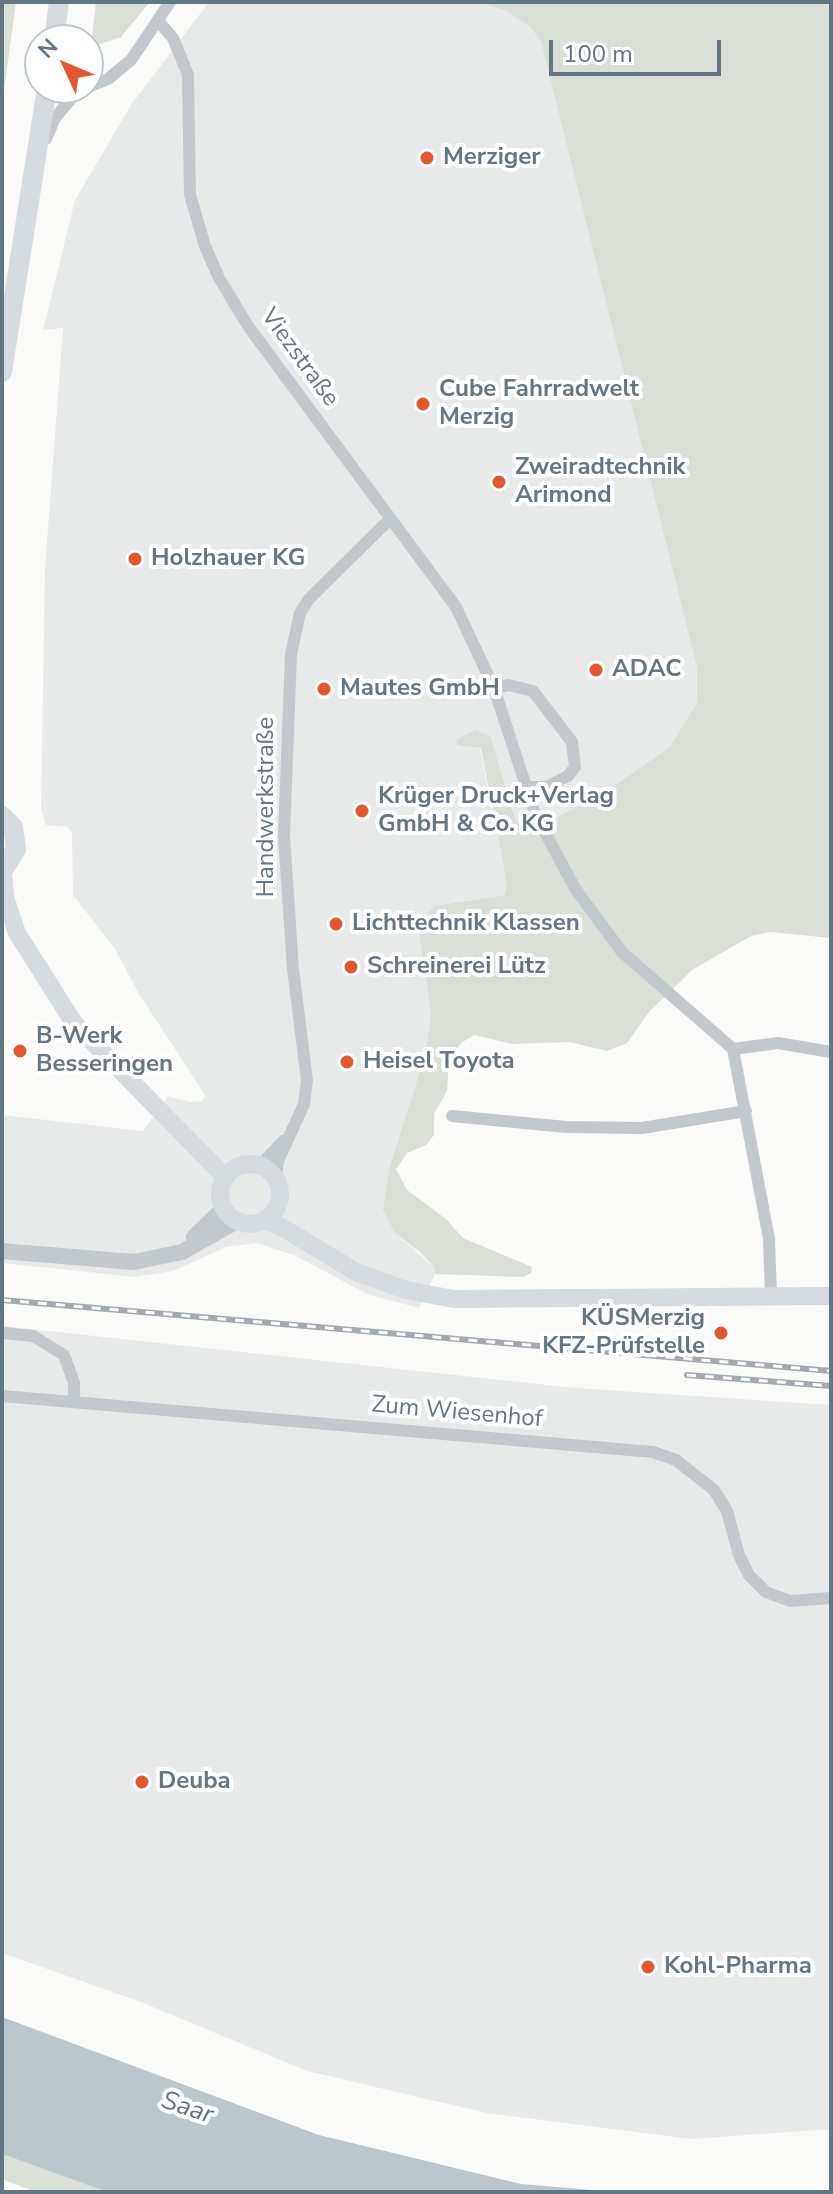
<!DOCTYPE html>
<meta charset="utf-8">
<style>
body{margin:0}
#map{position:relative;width:833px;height:2194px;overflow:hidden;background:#fafaf8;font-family:"Nunito Sans",sans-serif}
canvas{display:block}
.frame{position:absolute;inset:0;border:4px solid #657683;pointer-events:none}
.north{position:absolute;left:24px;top:24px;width:80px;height:80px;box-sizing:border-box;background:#fff;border:2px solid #c1c8cd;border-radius:50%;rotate:314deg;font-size:22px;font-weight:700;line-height:32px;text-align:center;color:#657683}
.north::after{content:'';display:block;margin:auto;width:28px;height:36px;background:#e4572e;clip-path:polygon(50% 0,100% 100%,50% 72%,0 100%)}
.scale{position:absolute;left:549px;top:40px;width:172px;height:36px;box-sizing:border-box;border:4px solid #657683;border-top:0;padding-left:10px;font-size:24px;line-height:28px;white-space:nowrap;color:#657683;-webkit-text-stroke:6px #fff;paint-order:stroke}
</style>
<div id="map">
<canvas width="833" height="2194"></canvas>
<div class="frame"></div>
<div class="north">N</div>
<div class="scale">100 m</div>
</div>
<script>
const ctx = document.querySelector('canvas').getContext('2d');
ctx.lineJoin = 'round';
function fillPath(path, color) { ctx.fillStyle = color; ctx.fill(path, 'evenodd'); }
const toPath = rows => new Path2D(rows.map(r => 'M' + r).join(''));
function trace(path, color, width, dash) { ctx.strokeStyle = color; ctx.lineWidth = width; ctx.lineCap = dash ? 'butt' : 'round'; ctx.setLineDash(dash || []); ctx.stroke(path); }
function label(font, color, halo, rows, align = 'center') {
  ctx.font = font + ' "Nunito Sans",sans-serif'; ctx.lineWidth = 8; ctx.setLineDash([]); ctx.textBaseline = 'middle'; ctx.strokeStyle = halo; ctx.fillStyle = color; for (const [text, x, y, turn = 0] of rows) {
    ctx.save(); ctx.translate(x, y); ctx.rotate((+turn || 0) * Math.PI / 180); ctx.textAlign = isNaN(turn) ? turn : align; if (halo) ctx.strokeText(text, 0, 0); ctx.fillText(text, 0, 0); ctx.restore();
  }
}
fillPath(toPath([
 [209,2,477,2,507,11,531,28,541,42,697,668,697,702,670,747,609,789,532,831,520,826,512,809,491,737,458,746,480,748,507,886,504,895,434,906,419,934,431,1013,425,1056,390,1165,395,1233,434,1267,435,1274,419,1308,367,1294,294,1255,256,1243,226,1247,173,1271,135,1277,2,1263,2,1115,143,1131,168,1096,190,1102,202,1101,205,1095,139,994,115,949,73,895,72,832,68,827,46,825,41,809,45,569,63,328,43,330,75,200,131,105],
 [2,1326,575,1388,831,1405,831,2129,691,2139,487,2113,307,2071,141,2002,2,1953]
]), '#e8e9e9');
fillPath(toPath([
 [2,2,16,2,2,105],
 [96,2,150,2,121,37,91,47],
 [477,2,831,2,831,938,770,932,751,936,692,970,649,1012,627,1043,607,1051,570,1042,512,1044,474,1035,461,1043,449,1061,447,1091,434,1114,434,1135,426,1145,407,1153,396,1169,407,1190,446,1219,463,1238,532,1267,531,1273,523,1277,435,1274,434,1267,421,1253,395,1233,383,1210,390,1165,425,1056,431,1013,419,935,424,917,434,906,504,895,507,886,481,748,458,746,456,740,475,730,491,737,512,809,520,826,532,831,609,789,670,747,697,702,697,668,541,42,531,28,507,11],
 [2,2154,107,2192,35,2192,2,2179]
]), '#dadfd7');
fillPath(toPath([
 [2,2017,319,2135,521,2184,616,2192,107,2192,2,2154]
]), '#bbc7cb');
trace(toPath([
 [158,21,173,38,188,75,190,195,205,246,219,278,248,326,456,607,494,688,535,814,576,890,622,952,733,1049,769,1239,771,1295],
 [88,87,108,79,131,60,170,2],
 [46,139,55,118,80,88],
 [494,688,509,685,533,691,572,742,575,767,568,776,546,787,524,787],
 [733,1049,778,1043,831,1052],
 [452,1116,566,1127,642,1128,746,1111],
 [260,1166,283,1141],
 [276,1179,278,1161,304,1104,307,1081,293,969,284,836,291,654,300,613,309,599,390,519],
 [2,1333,33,1336,64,1355,74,1383,74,1402],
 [2,1396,653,1452,676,1460,714,1490,727,1511,739,1555,749,1575,766,1592,790,1601,831,1598]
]), '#c3c8cc', 12);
trace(toPath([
 [194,1237,224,1208],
 [2,1251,134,1262,182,1252,237,1221]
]), '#c3c8cc', 16);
trace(toPath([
 [3,872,5,897,17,933,74,1023,226,1178],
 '220 1194a30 30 0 1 1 60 0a30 30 0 1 1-60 0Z',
 [265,1220,285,1229,356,1272,406,1290,454,1299,831,1296]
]), '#d6dbdf', 18);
trace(toPath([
 [54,40,59,2],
 [2,372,47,88],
 [2,816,13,827,16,849,2,872]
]), '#d6dbdf', 20);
const rail = toPath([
 [2,1300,831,1371],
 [687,1375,831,1386]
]);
trace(rail, '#a2aab0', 6);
trace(rail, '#fff', 3, [9]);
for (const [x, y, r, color] of [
 [427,158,8,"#e4572e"],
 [423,404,8,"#e4572e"],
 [499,482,8,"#e4572e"],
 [135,559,8,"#e4572e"],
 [596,670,8,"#e4572e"],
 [324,689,8,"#e4572e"],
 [362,811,8,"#e4572e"],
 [336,924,8,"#e4572e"],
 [351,967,8,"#e4572e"],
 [20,1051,8,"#e4572e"],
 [347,1062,8,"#e4572e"],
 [721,1333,8,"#e4572e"],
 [142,1782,8,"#e4572e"],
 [648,1967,8,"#e4572e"]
]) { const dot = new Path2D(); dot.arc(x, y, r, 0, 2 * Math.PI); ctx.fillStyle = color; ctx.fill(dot); trace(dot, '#fff', 3); }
label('bold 24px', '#657683', '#fff', [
 ["Merziger",443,158],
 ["Cube Fahrradwelt",439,390],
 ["Merzig",439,418],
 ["Zweiradtechnik",515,468],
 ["Arimond",515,496],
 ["Holzhauer KG",151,559],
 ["ADAC",612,670],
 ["Mautes GmbH",340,689],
 ["Krüger Druck+Verlag",378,797],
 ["GmbH & Co. KG",378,825],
 ["Lichttechnik Klassen",352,924],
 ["Schreinerei Lütz",367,967],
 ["B-Werk",36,1037],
 ["Besseringen",36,1065],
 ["Heisel Toyota",363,1062],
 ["KÜSMerzig",705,1319,"right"],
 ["KFZ-Prüfstelle",705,1347,"right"],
 ["Deuba",158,1782],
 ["Kohl-Pharma",664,1967]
], 'left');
label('24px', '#657683', '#fff', [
 ["Viezstraße",299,358,54],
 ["Handwerkstraße",267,807,-90],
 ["Zum Wiesenhof",457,1413,5]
]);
label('italic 26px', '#60757c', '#fff', [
 ["Saar",187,2109,18]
]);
</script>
